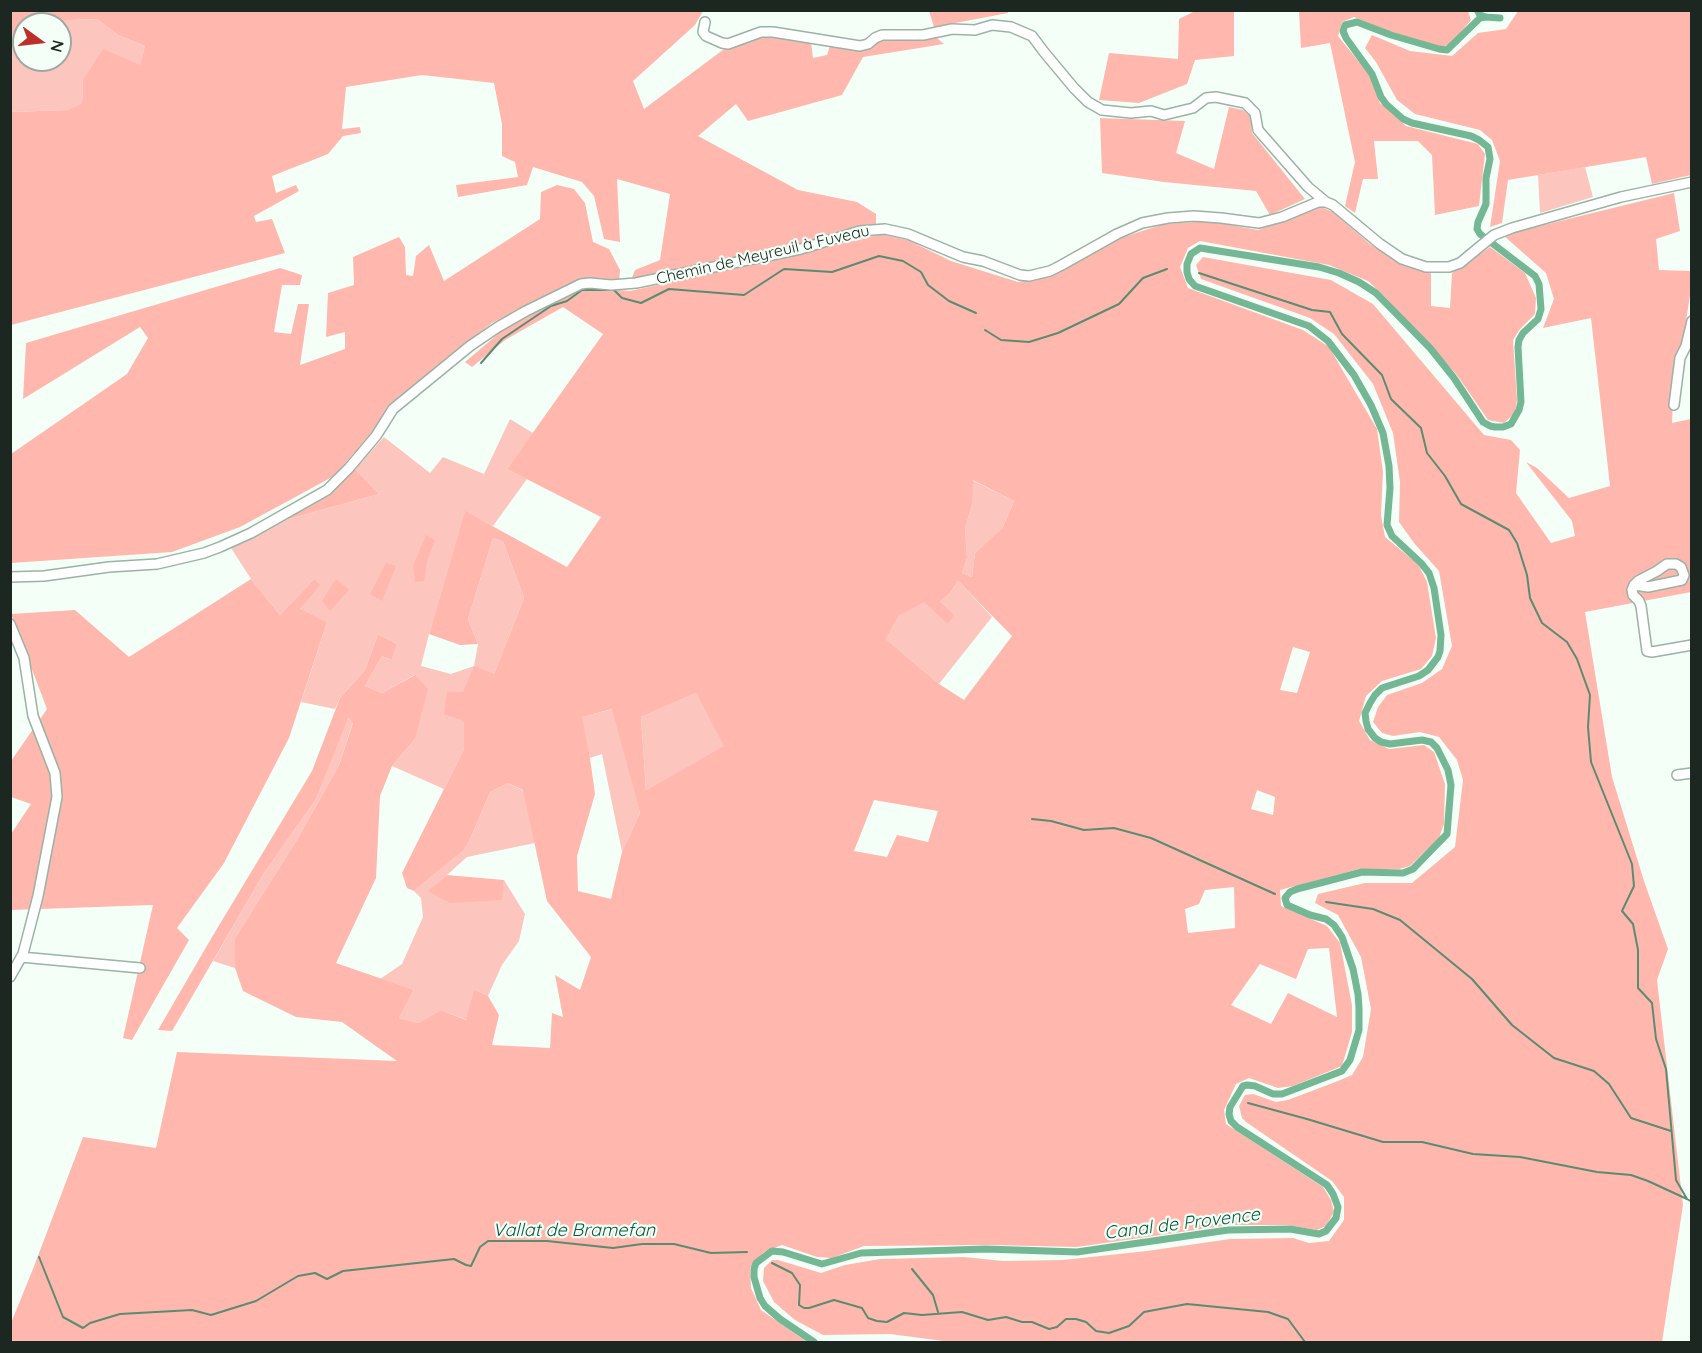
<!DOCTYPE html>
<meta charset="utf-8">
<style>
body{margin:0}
#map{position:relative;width:1702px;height:1353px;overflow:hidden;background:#f4fff8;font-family:Quicksand,sans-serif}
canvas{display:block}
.frame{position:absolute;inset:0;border:12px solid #1d2721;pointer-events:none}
.north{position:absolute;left:12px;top:12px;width:60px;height:60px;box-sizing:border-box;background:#f4fff8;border:2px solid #9ea9a2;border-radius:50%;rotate:105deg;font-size:16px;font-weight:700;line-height:24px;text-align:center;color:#1d2721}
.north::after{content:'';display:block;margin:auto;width:21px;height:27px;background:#be2f2c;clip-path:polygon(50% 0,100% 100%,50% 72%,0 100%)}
</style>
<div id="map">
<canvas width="1702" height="1353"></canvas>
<div class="frame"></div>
<div class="north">N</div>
</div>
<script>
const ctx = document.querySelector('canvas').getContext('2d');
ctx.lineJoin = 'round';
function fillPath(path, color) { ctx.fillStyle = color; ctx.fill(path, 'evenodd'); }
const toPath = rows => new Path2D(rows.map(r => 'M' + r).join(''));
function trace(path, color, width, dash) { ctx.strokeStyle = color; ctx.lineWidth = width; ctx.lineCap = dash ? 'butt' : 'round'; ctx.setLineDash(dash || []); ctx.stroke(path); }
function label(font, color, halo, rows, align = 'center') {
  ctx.font = font + ' Quicksand,sans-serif'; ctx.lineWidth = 4.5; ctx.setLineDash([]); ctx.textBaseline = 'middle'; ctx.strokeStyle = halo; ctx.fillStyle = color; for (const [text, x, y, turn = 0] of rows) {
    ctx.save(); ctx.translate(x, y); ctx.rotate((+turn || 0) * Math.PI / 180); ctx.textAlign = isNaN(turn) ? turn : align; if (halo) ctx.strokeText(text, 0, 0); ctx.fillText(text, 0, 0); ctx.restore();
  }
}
fillPath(toPath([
 [97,19,118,35,145,46,140,66,83,80,82,103,67,110,11,112,10,37,14,33,24,31,24,60,60,60,60,24,54,24,70,20],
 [1585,167,1593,197,1540,213,1538,175],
 [510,419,533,433,507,469,527,479,493,526,465,512,429,634,421,666,451,674,474,666,478,644,468,619,493,538,503,541,524,598,494,674,464,721,464,749,444,789,392,766,415,739,414,675,382,693,365,686,382,656,390,660,397,644,378,634,365,670,340,698,335,709,301,702,327,622,300,610,314,579,280,615,251,579,231,548,285,520,379,494,355,469,384,437,430,473,443,457,484,474],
 [972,480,1014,501,1003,527,975,553,972,577,962,573,967,558,965,528,972,505],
 [958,581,992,617,939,684,886,639,899,616,924,601,949,623,940,602,951,592],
 [696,693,725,746,646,790,641,717],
 [613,709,640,813,622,852,602,754,590,758,581,717],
 [347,718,353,722,339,765,298,838,235,938,235,968,213,961,264,873,316,799],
 [508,783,524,791,535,843,467,857,429,891,501,900,504,880,525,914,519,941,502,965,488,996,474,989,467,1020,441,1010,418,1023,399,1018,414,990,380,979,402,964,423,917,421,898,414,891,464,850,472,835,490,792]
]), '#fcc6bf');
fillPath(toPath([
 [11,10,703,11,695,25,633,81,644,109,724,49,767,35,811,42,813,58,827,55,830,46,865,49,883,38,936,37,944,44,863,57,842,95,748,121,736,104,698,136,798,190,857,202,876,214,876,224,844,231,784,249,631,280,635,270,660,260,670,194,617,179,620,242,604,239,594,196,582,182,533,167,527,185,458,197,456,185,518,177,515,162,502,156,502,124,494,83,422,75,346,87,342,129,360,127,361,133,343,136,328,154,272,176,276,193,296,185,299,191,254,216,256,222,272,219,285,253,11,325,11,112,67,110,82,103,83,80,103,49,140,65,145,46,118,35,97,19,70,20,54,24,24,24,24,31,14,33,11,37],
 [929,11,929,10,1008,11,1008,13,934,27],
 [1195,11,1234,11,1234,56,1195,60,1187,84,1139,103,1099,100,1109,53,1178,59,1179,19],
 [1299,11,1468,11,1471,20,1450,45,1439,47,1386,30,1354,17,1342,22,1338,36,1368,73,1380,103,1406,126,1478,144,1485,154,1479,206,1435,215,1432,155,1418,141,1374,141,1378,179,1363,179,1355,213,1345,206,1355,162,1330,43,1301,48],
 [1535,11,1547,12,1556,10,1691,11,1691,175,1652,184,1646,157,1508,180,1502,223,1490,227,1500,161,1492,140,1480,130,1415,114,1397,100,1376,62,1365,48,1372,35,1410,51,1452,56,1478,33,1506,29,1518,11],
 [1229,107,1243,110,1251,117,1252,133,1305,199,1270,215,1256,191,1164,182,1102,173,1100,118,1185,121,1176,153,1214,169],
 [557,185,574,189,585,203,593,242,609,249,620,270,619,282,577,280,492,323,388,406,376,428,334,476,240,527,172,552,11,563,11,454,127,374,148,338,140,327,23,399,26,343,280,268,302,275,300,285,282,285,274,332,291,334,298,304,309,304,300,365,345,349,345,332,326,337,328,293,354,285,353,257,399,237,405,247,406,275,413,276,416,256,429,245,444,281,540,219,541,192],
 [1674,193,1680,231,1656,239,1659,270,1691,271,1691,288,1683,342,1675,355,1672,423,1691,419,1691,592,1585,612,1612,777,1644,881,1668,949,1657,980,1683,1205,1662,1342,951,1342,890,1334,823,1335,795,1320,774,1302,763,1281,764,1268,772,1260,778,1260,821,1273,845,1265,880,1259,964,1257,1003,1261,1063,1260,1147,1251,1230,1239,1293,1238,1309,1243,1329,1241,1344,1220,1344,1197,1332,1181,1246,1122,1242,1118,1239,1106,1245,1095,1253,1094,1276,1102,1288,1100,1338,1081,1352,1075,1363,1057,1371,1009,1361,957,1338,915,1315,903,1318,894,1365,883,1412,883,1455,847,1463,780,1457,760,1439,737,1420,732,1393,736,1382,733,1373,722,1378,707,1387,695,1422,683,1442,669,1452,646,1439,571,1414,543,1399,522,1400,482,1393,433,1373,384,1334,334,1310,318,1201,279,1196,265,1203,257,1331,280,1373,304,1484,435,1511,440,1520,450,1516,493,1551,543,1575,536,1572,521,1526,462,1537,468,1569,498,1610,486,1591,318,1543,328,1554,299,1546,273,1503,235],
 [1319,206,1333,212,1370,244,1404,266,1431,273,1431,306,1450,308,1452,273,1490,247,1525,273,1536,298,1535,314,1520,329,1513,340,1517,400,1515,413,1504,423,1488,420,1457,375,1384,296,1368,281,1329,265,1200,241,1188,248,1180,267,1188,288,1303,330,1329,347,1377,429,1383,472,1381,515,1385,537,1418,564,1427,582,1436,638,1432,656,1421,669,1382,681,1366,696,1359,721,1370,740,1389,749,1424,745,1434,752,1445,784,1444,824,1439,838,1410,866,1399,869,1359,869,1280,890,1281,906,1327,926,1340,943,1352,1005,1352,1032,1342,1066,1293,1086,1278,1088,1249,1078,1236,1084,1224,1110,1226,1124,1323,1187,1331,1200,1334,1212,1326,1226,1317,1230,1287,1225,1230,1225,1077,1247,991,1245,864,1246,832,1258,817,1257,782,1245,764,1252,750,1268,751,1288,761,1310,807,1342,11,1342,11,1323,33,1269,83,1137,156,1148,177,1052,397,1061,342,1022,296,1017,243,991,235,968,235,938,298,838,339,765,353,723,348,718,316,799,264,873,172,1031,158,1030,212,937,312,771,340,698,365,670,378,634,397,644,391,660,382,656,365,686,382,693,415,675,428,689,415,739,392,766,380,796,376,878,336,963,414,990,399,1018,418,1023,441,1010,466,1020,474,989,488,996,499,1015,492,1045,550,1048,552,1013,563,1017,555,975,580,990,591,957,547,901,523,790,508,783,490,792,472,835,464,850,414,891,407,888,402,873,464,749,464,721,444,714,447,692,463,692,474,666,494,674,524,598,503,541,493,538,468,619,478,644,460,645,429,634,465,511,567,567,601,517,507,469,603,334,563,307,505,340,472,367,465,362,511,323,588,287,630,291,782,258,881,234,908,240,951,261,1018,282,1053,276,1114,240,1164,224,1209,221,1258,230],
 [973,480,1014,501,1003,527,975,553,972,577,962,573,967,558,965,528,972,505],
 [958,581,1012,636,964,700,939,684,886,639,899,616,924,602,948,624,954,615,940,602,951,592],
 [1293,647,1310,652,1297,693,1280,690],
 [696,693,724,746,646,790,641,717],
 [612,709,640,813,622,852,611,899,578,891,577,856,595,794,590,758,582,717],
 [1257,790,1275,797,1273,815,1251,809],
 [874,800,938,811,928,842,897,835,887,857,854,851],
 [1234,887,1235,928,1188,933,1185,909,1199,904,1205,890],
 [1329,948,1337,1017,1288,993,1271,1024,1231,1005,1260,964,1296,979,1308,949],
 [355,469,379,494,285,520,333,492],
 [426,535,435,540,427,561,424,581,415,582,413,566],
 [386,563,396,566,382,601,370,594],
 [251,579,280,615,314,579,320,585,300,609,327,622,289,738,224,863,177,928,189,940,132,1040,123,1038,153,905,11,910,11,834,31,804,11,797,11,761,47,709,11,614,75,610,129,657],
 [336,579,349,590,330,611,322,601],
 [447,875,504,880,502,900,450,903,428,891]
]), '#ffb7ae');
trace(toPath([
 [1199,273,1312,310,1330,312,1342,334,1382,375,1391,399,1421,428,1427,453,1445,476,1461,504,1509,530,1517,543,1527,575,1530,598,1542,623,1567,642,1577,659,1590,695,1588,727,1591,762,1632,864,1634,886,1622,911,1633,924,1638,950,1638,988,1652,1003,1656,1039,1666,1069,1676,1180,1687,1199,1692,1202],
 [985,330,1001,340,1029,342,1058,333,1119,304,1143,278,1167,269],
 [481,363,502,339,551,306,567,301,582,290,614,290,622,298,641,303,669,289,744,295,784,269,832,272,879,256,903,261,921,272,928,285,949,301,976,313],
 [1032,819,1051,821,1084,830,1114,828,1151,838,1275,894],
 [1326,902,1373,909,1400,920,1472,979,1512,1025,1554,1058,1594,1071,1609,1084,1631,1118,1671,1131],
 [1248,1103,1307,1119,1383,1142,1422,1142,1473,1154,1520,1157,1597,1172,1631,1175,1648,1181,1687,1199],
 [39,1257,63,1317,83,1328,90,1323,120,1314,192,1310,211,1315,256,1301,298,1276,315,1273,327,1279,343,1271,454,1259,466,1265,471,1266,480,1247,488,1241,547,1241,613,1248,642,1244,674,1244,711,1253,747,1252],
 [772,1263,792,1273,800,1285,799,1305,804,1308,809,1308,834,1300,862,1308,868,1318,877,1321,887,1322,904,1313,922,1315,962,1312,988,1320,1006,1317,1022,1322,1032,1322,1049,1329,1057,1327,1066,1319,1076,1319,1086,1322,1096,1331,1109,1333,1129,1326,1144,1312,1187,1304,1268,1312,1288,1319,1305,1342],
 [912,1269,933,1295,938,1312]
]), '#5a8c72', 2);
trace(toPath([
 [1477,10,1480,15,1486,17],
 [814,1342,780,1319,765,1306,760,1298,754,1277,754,1269,756,1263,772,1251,783,1252,822,1264,861,1253,986,1249,1077,1252,1228,1230,1290,1229,1319,1234,1326,1231,1336,1218,1338,1207,1333,1194,1327,1185,1237,1127,1231,1121,1229,1114,1230,1107,1243,1086,1247,1085,1255,1086,1273,1094,1282,1094,1342,1071,1350,1060,1359,1030,1359,1008,1358,994,1353,969,1342,937,1334,925,1326,919,1310,915,1287,905,1285,898,1290,892,1297,889,1362,872,1403,873,1413,869,1447,834,1451,785,1448,770,1437,748,1431,742,1422,740,1390,744,1381,742,1375,738,1368,729,1366,721,1365,713,1370,703,1375,695,1382,688,1419,676,1428,670,1438,657,1440,651,1441,635,1434,588,1429,573,1421,563,1392,536,1387,525,1390,488,1389,466,1383,433,1371,405,1354,375,1328,341,1309,326,1195,286,1189,279,1187,272,1187,264,1191,254,1200,248,1319,267,1339,273,1359,282,1376,293,1430,348,1454,378,1483,422,1490,426,1495,427,1503,427,1511,424,1519,410,1521,402,1518,347,1519,340,1523,333,1538,319,1541,309,1539,284,1535,276,1480,234,1477,229,1478,222,1486,204,1486,178,1490,159,1488,147,1479,140,1471,136,1412,123,1403,119,1386,104,1381,97,1372,74,1346,38,1343,31,1345,25,1357,22,1391,35,1439,49,1447,50,1480,18,1486,17,1500,18]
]), '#74b794', 7);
const minor = toPath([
 [705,22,703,32,706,36,722,43,728,44,761,32,773,32,860,46,868,44,875,38,882,35,923,35,952,29,975,30,992,25,1011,27,1032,36,1044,52,1074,88,1088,102,1102,110,1131,113,1151,111,1164,115,1193,108,1206,98,1216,97,1245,103,1255,113,1258,130,1308,187,1326,202],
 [1674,405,1680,358,1686,346,1692,321],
 [10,577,44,576,109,567,157,564,204,553,220,547,251,533,327,490,349,468,376,436,393,409,470,346,498,327,526,311,581,284,590,283,611,285,636,283,801,249,860,231,885,229,908,234,963,257,983,261,1020,275,1029,276,1050,271,1060,266,1117,234,1142,223,1168,218,1194,216,1221,218,1259,223,1282,217,1318,202,1326,202,1333,205,1380,244,1402,259,1426,267,1449,267,1460,263,1494,235,1512,228,1621,197,1692,182],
 [1634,585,1648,587,1682,580,1684,575,1681,567,1676,564,1667,564,1657,571,1638,581,1634,585,1632,590,1633,595,1639,601,1641,606,1647,651,1652,652,1692,645],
 [10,624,24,658,33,716,55,773,57,797,38,896,23,954,10,977],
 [1677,775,1692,773],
 [21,957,140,968]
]);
trace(minor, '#99b3a4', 12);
trace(minor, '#fff', 9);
label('16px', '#1d2721', '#f4fff8', [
 ["Chemin de Meyreuil à Fuveau",763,255,-13]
]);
label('italic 18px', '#045c3b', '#f4fff8', [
 ["Canal de Provence",1182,1224,-7],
 ["Vallat de Bramefan",574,1231]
]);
</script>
